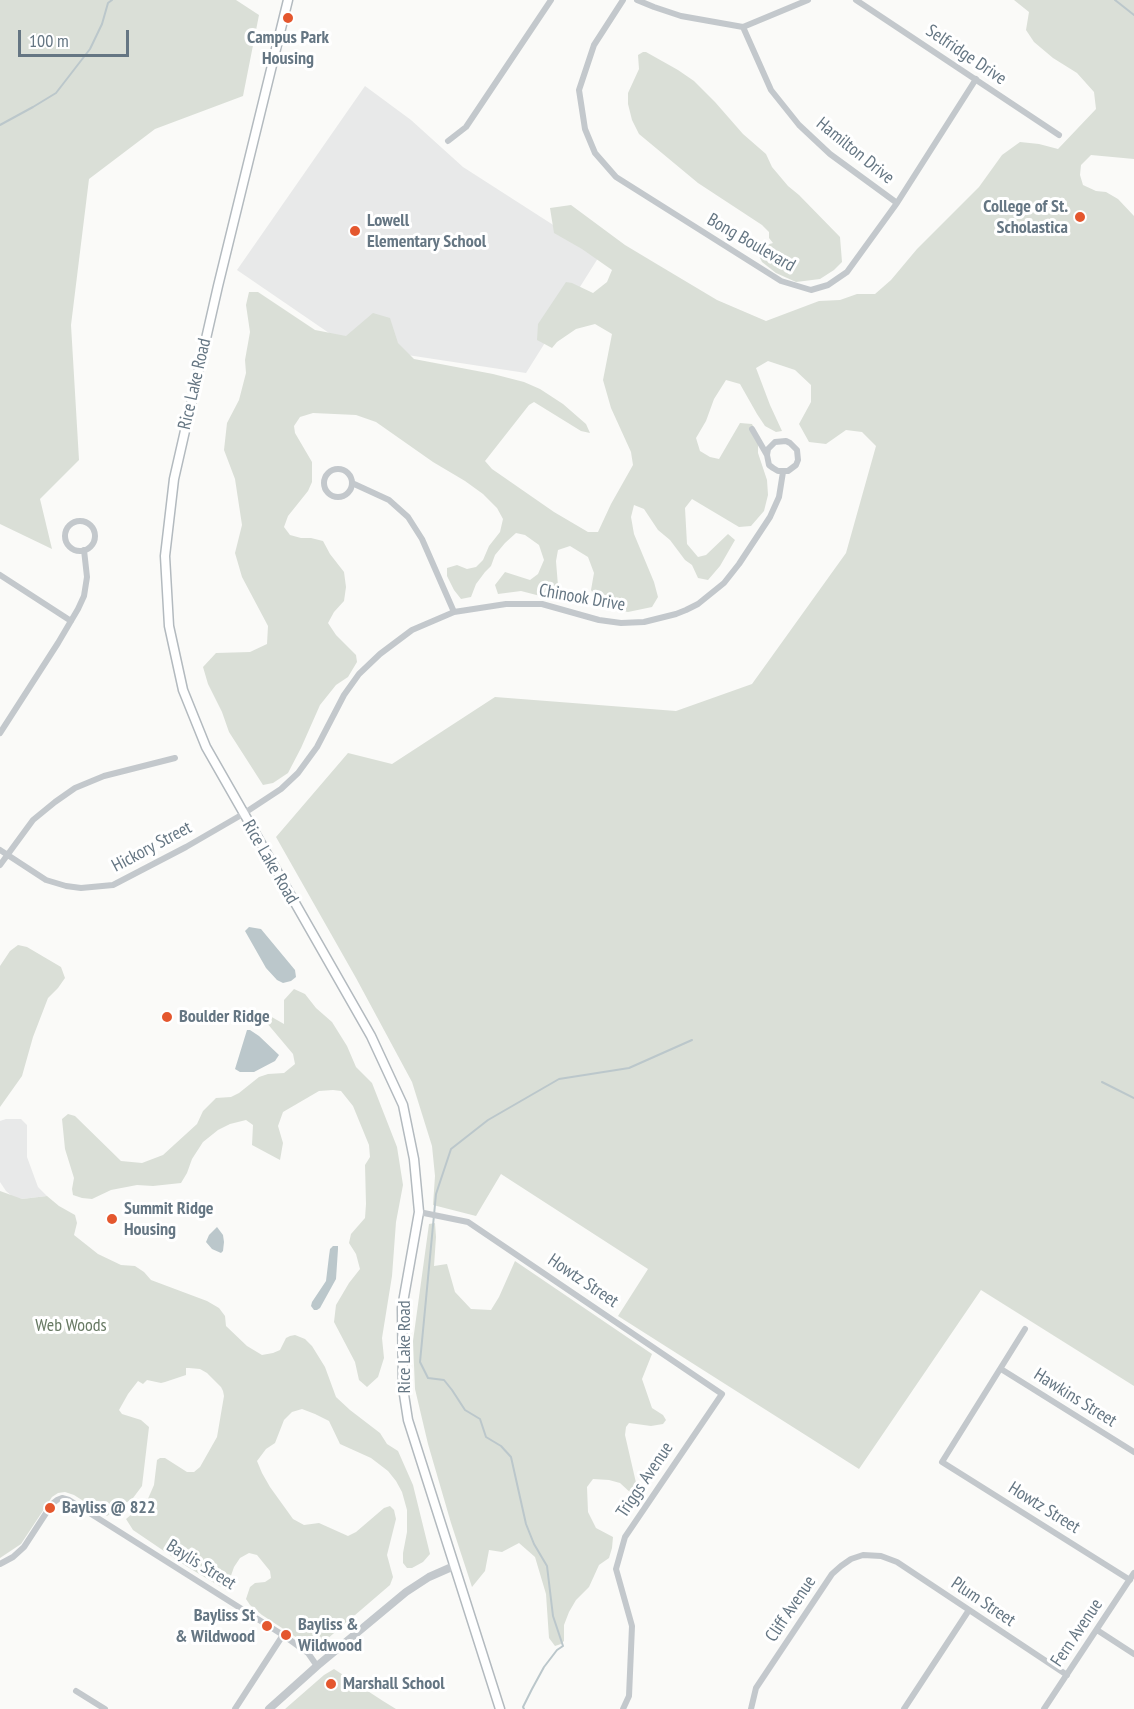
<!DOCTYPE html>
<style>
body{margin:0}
#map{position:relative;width:1134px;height:1709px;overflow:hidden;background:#fafaf8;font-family:"PT Sans Narrow",sans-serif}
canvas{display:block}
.scale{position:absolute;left:18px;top:30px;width:111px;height:27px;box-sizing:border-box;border:3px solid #657683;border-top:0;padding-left:8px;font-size:18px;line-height:21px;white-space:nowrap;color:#657683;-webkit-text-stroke:4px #fff;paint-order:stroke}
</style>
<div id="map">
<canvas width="1134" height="1709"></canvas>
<div class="scale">100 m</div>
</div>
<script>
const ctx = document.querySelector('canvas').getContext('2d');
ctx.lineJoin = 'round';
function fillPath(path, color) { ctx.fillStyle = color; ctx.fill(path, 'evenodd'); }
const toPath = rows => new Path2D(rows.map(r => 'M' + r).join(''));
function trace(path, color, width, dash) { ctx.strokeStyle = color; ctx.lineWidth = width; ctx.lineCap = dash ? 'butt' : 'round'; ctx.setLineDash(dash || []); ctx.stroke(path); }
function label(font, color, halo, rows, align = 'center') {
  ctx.font = font + ' "PT Sans Narrow",sans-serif'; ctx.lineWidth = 6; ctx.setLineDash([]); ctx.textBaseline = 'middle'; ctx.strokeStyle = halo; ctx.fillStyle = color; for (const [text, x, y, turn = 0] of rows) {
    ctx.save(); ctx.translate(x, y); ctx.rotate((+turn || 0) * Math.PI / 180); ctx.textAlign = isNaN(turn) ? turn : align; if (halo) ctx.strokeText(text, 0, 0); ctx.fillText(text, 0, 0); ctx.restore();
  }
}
fillPath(toPath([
 [365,86,411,120,463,167,600,255,526,373,348,346,237,270],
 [6,1119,21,1119,27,1125,27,1157,38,1187,47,1196,22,1199,14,1198,6,1191,0,1182,0,1121]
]), '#e8e9e9');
fillPath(toPath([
 [0,0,236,0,259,15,243,96,155,129,89,179,71,325,79,460,40,499,52,549,0,524],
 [1014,0,1134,0,1134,159,1091,155,1081,165,1080,175,1083,185,1096,191,1106,192,1118,199,1134,216,1134,1386,981,1290,859,1469,618,1316,648,1269,501,1174,476,1216,433,1205,435,1176,432,1146,412,1082,356,978,276,837,348,753,392,764,495,697,676,711,752,684,846,553,876,446,862,432,846,430,826,444,809,442,799,424,811,402,811,385,795,370,768,361,756,368,770,405,782,431,776,432,765,426,757,414,740,384,726,380,714,399,706,421,696,438,700,451,710,457,719,459,740,423,752,424,758,437,758,453,767,480,768,495,764,511,751,526,739,527,692,499,685,508,687,544,698,557,706,555,728,534,735,540,720,566,708,580,698,578,692,565,685,560,670,540,658,530,644,509,634,505,631,517,634,534,654,582,658,597,652,607,628,612,610,609,597,601,591,590,594,573,588,557,570,546,558,550,556,561,558,586,552,599,521,591,498,594,495,585,505,572,530,580,538,574,544,560,539,545,525,535,516,533,505,543,495,555,491,566,485,572,476,584,471,597,461,599,454,590,447,576,447,568,457,565,467,569,476,567,483,560,489,546,500,532,503,519,497,508,483,494,465,481,433,462,376,422,356,415,313,413,300,417,294,426,295,433,312,462,312,482,308,491,288,516,284,527,290,535,301,538,311,538,323,541,330,554,344,572,346,587,344,601,334,612,328,623,336,635,356,655,357,662,348,677,336,685,320,705,301,748,288,773,273,783,263,785,229,732,222,712,208,684,203,667,216,653,250,652,267,644,268,626,242,577,235,553,242,525,235,479,224,450,227,423,239,400,246,373,245,360,250,332,246,305,249,292,258,292,315,330,346,336,373,313,390,318,398,343,414,359,493,374,524,382,540,389,563,404,586,424,590,433,581,431,534,402,529,405,485,461,492,469,554,512,588,532,598,532,611,504,633,465,631,452,611,408,603,380,612,334,595,324,576,329,557,342,552,348,537,340,538,324,566,282,572,283,593,293,607,282,612,270,582,249,554,233,550,208,571,205,625,245,655,263,717,300,766,321,819,301,840,300,857,294,875,294,891,280,917,249,979,187,1002,155,1020,142,1039,144,1058,149,1096,109,1094,92,1077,73,1053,58,1034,42,1026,30,1029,12],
 [643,52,646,52,678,70,694,81,715,102,743,134,766,154,772,167,788,186,799,195,840,237,842,262,834,270,820,279,796,282,776,273,762,262,758,254,763,246,773,243,769,238,769,232,762,225,698,183,639,134,632,120,628,104,628,93,639,69,638,55],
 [18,945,27,947,61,967,65,978,58,988,48,998,33,1037,22,1076,0,1107,0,966,10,951],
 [294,989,305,994,316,1008,332,1022,347,1046,356,1067,372,1083,397,1147,403,1185,396,1222,392,1276,382,1338,384,1358,378,1377,367,1387,359,1380,355,1362,334,1322,336,1305,349,1283,360,1269,356,1254,349,1243,351,1234,365,1218,366,1204,365,1165,370,1157,369,1145,353,1106,341,1091,333,1090,319,1091,283,1112,278,1126,283,1143,280,1160,252,1145,253,1125,246,1120,230,1124,218,1130,203,1142,192,1159,187,1173,181,1183,153,1186,137,1185,111,1190,92,1199,82,1198,73,1195,72,1189,74,1178,65,1149,62,1119,68,1114,75,1116,121,1161,142,1163,163,1155,197,1124,203,1111,216,1098,231,1097,239,1093,259,1077,268,1074,284,1073,295,1064,293,1054,261,1016,263,1012,284,1024,284,1000],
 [0,1191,22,1199,47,1196,59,1206,75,1215,77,1223,74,1235,98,1254,121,1265,135,1266,144,1272,151,1280,207,1301,219,1308,225,1316,226,1326,247,1346,262,1355,273,1353,280,1350,286,1338,290,1336,295,1335,305,1339,312,1346,325,1367,336,1397,350,1410,380,1433,387,1444,398,1451,413,1485,430,1554,423,1562,412,1568,407,1568,403,1563,403,1553,407,1532,407,1510,402,1492,396,1481,388,1471,371,1458,340,1444,329,1421,315,1414,302,1409,292,1412,284,1420,275,1443,266,1449,257,1461,262,1473,270,1487,293,1519,304,1525,319,1523,348,1536,356,1532,384,1508,390,1506,394,1510,396,1519,387,1555,393,1577,390,1585,319,1646,313,1647,305,1643,262,1615,250,1605,246,1599,250,1587,255,1583,265,1582,271,1578,270,1571,257,1555,249,1553,240,1558,234,1567,226,1590,186,1566,133,1530,126,1519,147,1501,154,1485,157,1460,160,1458,165,1458,187,1472,194,1472,200,1467,217,1437,224,1396,223,1391,221,1387,207,1373,200,1369,189,1368,186,1368,186,1375,165,1382,161,1383,147,1380,143,1384,138,1381,128,1394,119,1410,122,1414,141,1420,149,1427,142,1486,133,1498,107,1516,74,1495,65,1492,58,1493,52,1497,21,1544,0,1558],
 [435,1223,436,1237,434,1266,447,1264,455,1292,471,1309,491,1310,499,1297,515,1261,652,1354,642,1379,652,1408,663,1415,666,1420,663,1424,651,1426,629,1423,626,1427,625,1435,637,1487,636,1493,633,1495,620,1483,609,1480,593,1479,587,1487,588,1512,596,1528,613,1537,612,1548,609,1558,599,1565,589,1587,576,1600,569,1612,564,1625,564,1641,561,1644,555,1646,549,1638,546,1594,535,1557,519,1543,502,1552,489,1550,485,1571,472,1587,451,1523,428,1444,415,1389,413,1341,429,1224],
 [334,1669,383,1701,396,1709,285,1709,324,1675]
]), '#dadfd7');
fillPath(toPath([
 [249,927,261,929,295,970,296,977,291,981,283,983,277,980,266,968,245,931],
 [247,1030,250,1030,259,1036,279,1055,275,1061,254,1072,240,1072,235,1069],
 [217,1227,223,1235,224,1242,223,1251,221,1253,212,1249,206,1242,209,1235],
 [333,1246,338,1246,338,1249,336,1279,320,1308,317,1310,314,1310,311,1306,312,1302,326,1281,329,1256,330,1249]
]), '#bbc7cb');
trace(toPath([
 [1115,0,1134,15],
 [0,125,33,107,56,93,90,49,102,24,108,3,112,0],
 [1102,1082,1134,1098],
 [524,1709,523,1707,532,1689,544,1667,557,1650,563,1646,553,1616,547,1566,534,1544,526,1524,511,1457,501,1446,486,1437,480,1419,465,1410,452,1390,444,1380,428,1378,420,1362,436,1194,451,1149,488,1120,559,1079,629,1068,692,1040]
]), '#bbc7cb', 2);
const secondary = toPath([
 [288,0,218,286,174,479,165,556,169,626,183,690,206,747,371,1036,403,1105,414,1159,419,1212,402,1308,403,1388,408,1420,500,1709]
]);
trace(secondary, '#b3babf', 11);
trace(toPath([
 [623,0,594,45,579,90,585,129,595,153,616,177,781,281,811,290,828,285,847,272,897,203,976,79],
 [637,0,654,7,681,16,743,27,808,0],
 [856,0,1059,135],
 [743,27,771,90,799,125,830,154,897,203],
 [448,141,466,127,551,0],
 [752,429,767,455,769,465,773,468,778,471,788,471,796,465,798,460,797,450,790,443,786,441,775,442,768,449,767,455],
 '324 483a14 14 0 1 1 28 0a14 14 0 1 1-28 0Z',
 [352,483,389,500,408,517,422,539,454,612],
 '65 536a15 15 0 1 1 30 0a15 15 0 1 1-30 0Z',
 [0,575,71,621],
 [0,733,58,643,78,609,84,596,87,577,84,550],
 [0,850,46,880,66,886,81,888,113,885,186,847,243,814,281,789,298,773,317,747,344,695,359,674,380,654,412,630,454,612,506,604,542,604,599,620,621,623,644,622,676,614,686,610,698,604,724,583,739,564,770,517,779,497,783,472],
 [0,865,33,820,55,802,75,788,104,776,175,758],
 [419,1212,468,1222,722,1394,625,1537,616,1569,632,1626,629,1696,623,1709],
 [1025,1329,942,1462,1130,1580],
 [1001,1369,1134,1452],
 [0,1564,13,1557,24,1547,52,1504,57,1500,62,1498,69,1500,283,1635,308,1653,317,1666],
 [1097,1630,1134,1654],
 [76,1691,105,1709],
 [235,1709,283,1635],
 [751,1709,756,1688,832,1574,841,1566,851,1559,863,1555,881,1556,897,1562,1067,1675],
 [904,1709,969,1610],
 [1044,1709,1134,1573]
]), '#c3c8cc', 6);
trace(toPath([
 [269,1709,317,1666,406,1592,429,1577,454,1566]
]), '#c3c8cc', 8);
trace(secondary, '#fff', 8);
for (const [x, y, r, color] of [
 [288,18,6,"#e4572e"],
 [1080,217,6,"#e4572e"],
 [355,231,6,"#e4572e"],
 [167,1017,6,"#e4572e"],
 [112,1219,6,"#e4572e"],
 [50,1508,6,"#e4572e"],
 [267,1626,6,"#e4572e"],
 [286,1635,6,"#e4572e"],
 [331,1684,6,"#e4572e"]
]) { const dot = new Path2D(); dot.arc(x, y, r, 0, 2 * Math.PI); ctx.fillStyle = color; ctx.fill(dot); trace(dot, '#fff', 2); }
label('bold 18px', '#657683', '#fff', [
 ["Campus Park",288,38,"center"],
 ["Housing",288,59,"center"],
 ["College of St.",1068,207,"right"],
 ["Scholastica",1068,228,"right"],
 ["Lowell",367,221],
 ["Elementary School",367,242],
 ["Boulder Ridge",179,1017],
 ["Summit Ridge",124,1209],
 ["Housing",124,1230],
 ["Bayliss @ 822",62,1508],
 ["Bayliss St",255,1616,"right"],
 ["& Wildwood",255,1637,"right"],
 ["Bayliss &",298,1625],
 ["Wildwood",298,1646],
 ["Marshall School",343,1684]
], 'left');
label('18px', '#657683', '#fff', [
 ["Selfridge Drive",966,55,34],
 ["Hamilton Drive",855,151,39],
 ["Bong Boulevard",751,243,30],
 ["Rice Lake Road",195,384,-77],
 ["Chinook Drive",582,598,10],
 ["Hickory Street",152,847,-28],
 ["Rice Lake Road",270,862,60],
 ["Howtz Street",583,1281,34],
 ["Rice Lake Road",405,1347,-90],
 ["Hawkins Street",1075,1398,32],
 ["Triggs Avenue",645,1480,-56],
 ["Howtz Street",1044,1508,32],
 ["Baylis Street",201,1565,32],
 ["Plum Street",983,1602,34],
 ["Cliff Avenue",791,1609,-56],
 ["Fern Avenue",1077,1633,-56]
]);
label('18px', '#687a64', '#fff', [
 ["Web Woods",71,1326]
]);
</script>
